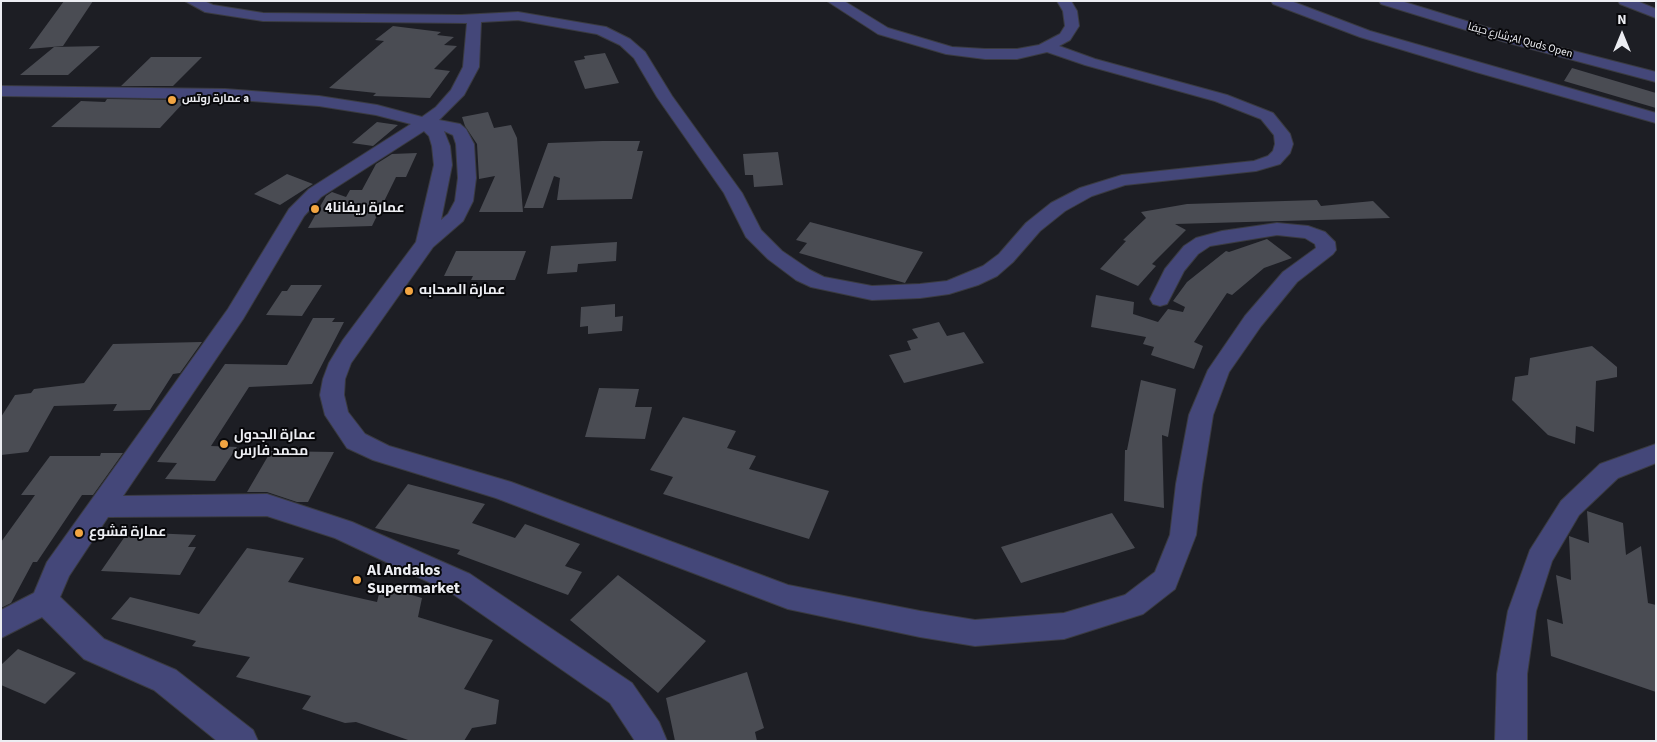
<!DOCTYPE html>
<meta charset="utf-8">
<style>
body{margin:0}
#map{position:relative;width:1657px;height:742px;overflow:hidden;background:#1d1e24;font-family:"Source Sans 3",sans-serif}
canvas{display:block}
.frame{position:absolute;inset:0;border:2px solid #ecedf2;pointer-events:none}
.north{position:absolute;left:1597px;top:10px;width:50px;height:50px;-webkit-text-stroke:4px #08080b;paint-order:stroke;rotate:0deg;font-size:14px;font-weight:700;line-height:20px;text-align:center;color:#ecedf2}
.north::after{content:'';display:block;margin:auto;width:18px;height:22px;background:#ecedf2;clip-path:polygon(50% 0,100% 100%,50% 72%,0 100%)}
</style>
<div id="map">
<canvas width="1657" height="742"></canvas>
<div class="frame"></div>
<div class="north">N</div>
</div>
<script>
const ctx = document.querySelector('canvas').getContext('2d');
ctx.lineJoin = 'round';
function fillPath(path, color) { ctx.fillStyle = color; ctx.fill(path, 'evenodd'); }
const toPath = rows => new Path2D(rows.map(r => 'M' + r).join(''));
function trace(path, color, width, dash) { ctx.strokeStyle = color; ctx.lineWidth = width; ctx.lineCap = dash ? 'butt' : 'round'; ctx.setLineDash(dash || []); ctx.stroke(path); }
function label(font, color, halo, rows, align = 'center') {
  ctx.font = font + ' "Source Sans 3",Cairo,sans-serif'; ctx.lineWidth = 4; ctx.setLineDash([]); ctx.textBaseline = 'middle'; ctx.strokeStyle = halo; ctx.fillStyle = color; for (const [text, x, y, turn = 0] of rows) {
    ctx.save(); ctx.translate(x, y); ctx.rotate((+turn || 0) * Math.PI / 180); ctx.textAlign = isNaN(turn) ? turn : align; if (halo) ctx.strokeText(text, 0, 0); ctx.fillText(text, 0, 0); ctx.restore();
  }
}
fillPath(toPath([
 [64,1,93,1,63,46,29,49],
 [393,26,441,32,437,35,454,37,444,45,457,46,434,69,450,71,430,98,373,96,376,93,329,88,384,41,375,40],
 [100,46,68,75,20,75,54,47],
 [605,53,619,83,585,89,574,61,585,59,584,56],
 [151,57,202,57,173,86,121,86],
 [1572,68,1656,93,1656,108,1564,81],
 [107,99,186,100,160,128,51,127,81,101,105,102],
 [488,112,494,128,511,125,517,138,523,212,479,212,495,176,479,179,477,144,465,126,462,117],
 [377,122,398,125,373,146,352,143],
 [602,141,640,141,637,151,643,151,632,199,557,200,560,178,554,176,543,208,524,208,548,143],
 [778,152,783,185,754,187,753,175,745,175,743,154],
 [417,153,406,177,396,177,372,226,308,228,326,196,332,192,346,197,350,190,362,190,376,164,392,154],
 [287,174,313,184,280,205,254,194],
 [1317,200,1321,206,1373,201,1390,218,1175,224,1186,230,1152,264,1156,266,1138,286,1100,269,1126,241,1123,240,1146,218,1141,212,1187,204],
 [810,222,923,252,905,283,799,253,807,243,796,240],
 [1267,239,1292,258,1264,268,1232,295,1227,293,1194,342,1203,346,1194,369,1151,355,1154,347,1143,344,1146,337,1091,327,1096,295,1134,302,1133,314,1158,322,1168,309,1183,312,1185,307,1173,301,1187,282,1226,251,1229,252],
 [617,242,616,261,578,264,577,272,547,274,551,246],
 [456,251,526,251,515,280,471,280,473,276,444,276],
 [291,285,322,285,302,316,266,315,282,291,287,291],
 [615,304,615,317,623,316,622,331,588,334,588,326,580,327,581,307],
 [313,318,335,318,332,322,344,322,312,384,249,387,211,446,237,447,215,481,165,479,177,463,157,462,225,364,287,365],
 [939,322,947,336,964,332,984,363,904,383,889,355,911,350,907,341,918,338,912,329],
 [202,342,180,373,173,374,150,410,113,411,117,404,54,406,28,452,1,455,1,417,15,395,31,393,34,389,84,383,113,344],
 [1592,346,1617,367,1617,377,1596,381,1594,432,1576,426,1575,444,1548,435,1512,400,1515,377,1528,375,1530,358],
 [1141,380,1176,389,1168,437,1162,435,1164,508,1124,501,1125,450,1127,450],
 [599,388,639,389,635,407,652,407,645,439,585,437],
 [683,417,736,431,727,448,756,456,749,469,829,491,809,539,663,494,673,477,650,470],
 [271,451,334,452,308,502,297,502,267,492,247,492],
 [101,453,123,453,93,495,82,495,37,562,33,562,11,603,1,608,1,542,35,495,21,495,50,456,100,456],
 [408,484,485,504,472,523,515,538,525,524,580,544,565,566,582,572,568,595,457,554,460,550,375,528],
 [1587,511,1623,523,1626,555,1641,546,1648,603,1656,605,1656,692,1551,656,1547,619,1563,624,1556,575,1571,580,1569,536,1589,543],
 [1112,513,1135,548,1021,583,1001,547],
 [128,532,196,535,188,547,196,547,180,575,101,571],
 [247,548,304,558,288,582,377,602,381,586,422,598,418,617,493,640,464,689,499,700,496,724,472,728,464,741,411,741,356,722,345,723,302,709,311,696,236,677,250,657,192,646,196,641,111,619,130,597,199,614],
 [618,575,706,641,658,693,570,620],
 [18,649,76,673,45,704,1,685,1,665],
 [747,672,764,728,755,732,757,741,675,741,666,698]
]), '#4a4c53');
const minor = toPath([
 [185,1,204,1,213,5,263,13,461,15,518,12,606,27,630,39,645,52,672,96,742,193,761,230,782,251,810,270,824,277,872,286,920,284,947,281,983,266,999,254,1026,223,1051,203,1080,188,1122,175,1254,161,1268,156,1273,151,1275,144,1274,135,1261,119,1215,101,1085,65,1047,52,1017,59,985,59,946,54,878,34,827,1,844,1,888,28,952,47,985,49,1017,49,1039,45,1060,34,1065,26,1063,11,1057,1,1071,1,1077,11,1079,26,1070,40,1059,46,1095,59,1227,95,1273,113,1290,134,1293,144,1290,153,1280,164,1256,171,1125,185,1092,196,1065,211,1040,231,1013,262,997,276,978,285,949,294,920,298,872,300,811,287,796,280,768,259,746,237,724,193,657,97,634,58,620,45,597,34,518,20,481,22,479,67,464,95,439,120,460,124,466,129,474,144,476,178,473,201,463,221,433,247,351,363,345,379,344,395,348,412,365,434,389,446,511,482,788,585,920,611,975,620,1064,613,1125,595,1155,572,1170,535,1176,484,1189,415,1208,370,1245,316,1283,272,1316,248,1315,244,1305,238,1277,235,1210,246,1198,254,1184,271,1167,304,1160,306,1153,304,1150,299,1165,269,1184,246,1196,238,1222,231,1277,223,1308,226,1325,232,1335,242,1336,250,1333,254,1297,282,1261,326,1229,372,1213,415,1202,484,1196,535,1175,589,1143,614,1064,639,975,646,920,637,788,609,496,498,373,460,347,448,325,415,320,395,323,379,329,363,343,340,416,242,434,165,432,146,429,136,424,131,321,197,304,216,243,319,123,496,267,494,352,522,470,574,632,683,659,722,667,741,635,741,610,703,450,592,335,538,267,516,108,517,69,576,60,597,104,639,176,670,253,730,258,741,217,741,154,690,84,659,42,617,1,638,1,610,34,593,47,562,228,309,289,209,309,189,411,124,376,115,319,106,225,99,1,96,1,86,225,89,319,96,377,105,422,117,436,107,451,90,463,67,467,23,263,21,205,12,185,1],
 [444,131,453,135,456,144,458,178,455,201,448,214,441,220,452,165,450,146,444,131],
 [1271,1,1291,1,1370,31,1656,113,1656,123,1476,72,1360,37,1273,4,1271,1],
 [1379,1,1401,1,1515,36,1656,72,1656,82,1505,42,1381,4,1379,1],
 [1618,1,1637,1,1656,9,1656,18,1620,4,1618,1],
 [1656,444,1656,463,1618,478,1579,515,1552,561,1536,611,1527,674,1527,741,1495,741,1497,674,1508,611,1530,550,1561,501,1600,464,1656,444]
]);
trace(minor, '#3a3b41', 2);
fillPath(minor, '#444779');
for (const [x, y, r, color] of [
 [172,100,5,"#f2a542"],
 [315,209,5,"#f2a542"],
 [409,291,5,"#f2a542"],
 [224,444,5,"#f2a542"],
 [79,533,5,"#f2a542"],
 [357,580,5,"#f2a542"]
]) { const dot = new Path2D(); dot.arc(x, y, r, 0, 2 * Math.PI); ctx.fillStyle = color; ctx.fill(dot); trace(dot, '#08080b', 2); }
label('11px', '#ecedf2', '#08080b', [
 ["شارع حيفا;Al Quds Open",1520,41,15]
]);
label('bold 11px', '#ecedf2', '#08080b', [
 ["عمارة روتس a",182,100]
], 'left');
label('bold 14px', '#ecedf2', '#08080b', [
 ["عمارة ريفانا4",325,209],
 ["عمارة الصحابه",419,291],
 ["عمارة الجدول",234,436],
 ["محمد فارس",234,452],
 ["عمارة قشوع",89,533]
], 'left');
label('bold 16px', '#ecedf2', '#08080b', [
 ["Al Andalos",367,571],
 ["Supermarket",367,589]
], 'left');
</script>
